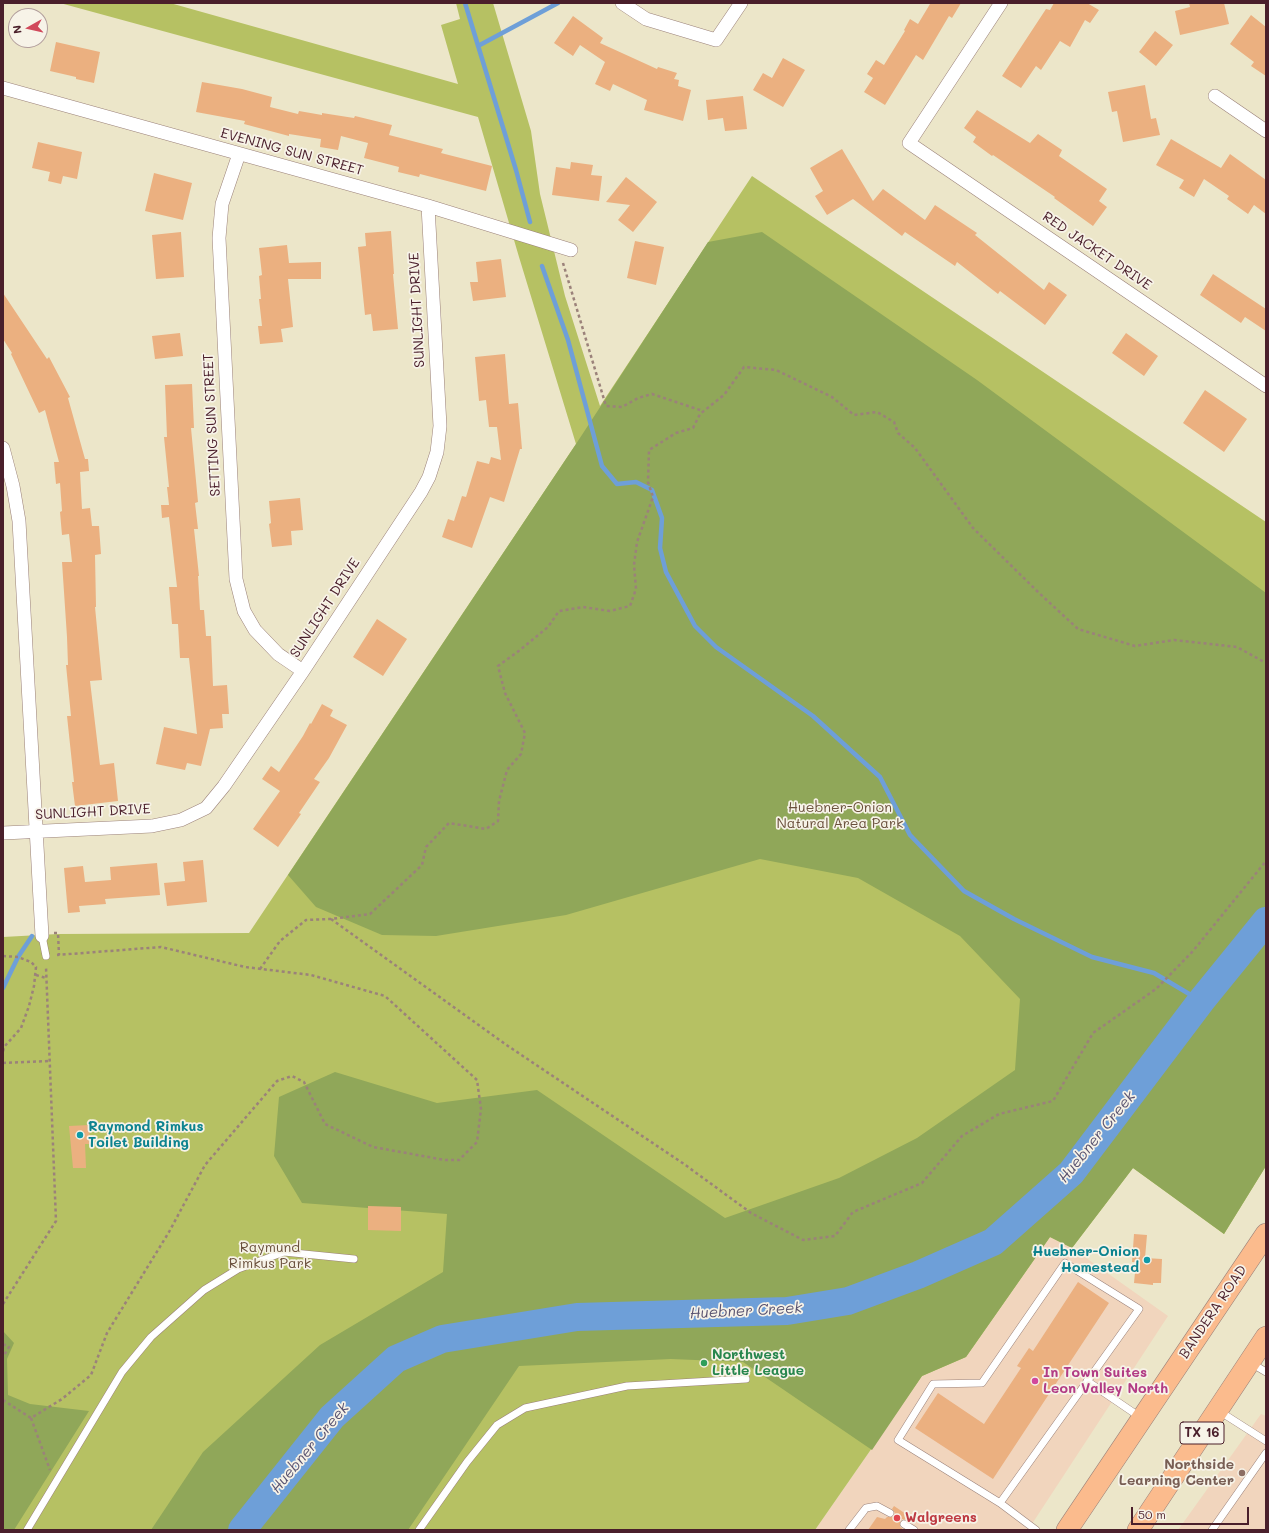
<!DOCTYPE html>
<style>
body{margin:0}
#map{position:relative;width:1269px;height:1533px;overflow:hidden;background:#ece6c9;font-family:Mali,sans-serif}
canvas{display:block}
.frame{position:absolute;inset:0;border:4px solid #4a1f2b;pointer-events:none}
.north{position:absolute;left:8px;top:8px;width:40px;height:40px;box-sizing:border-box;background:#f7f3e8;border:1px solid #b29e9c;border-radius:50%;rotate:262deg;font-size:11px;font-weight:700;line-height:16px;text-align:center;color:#4a1f2b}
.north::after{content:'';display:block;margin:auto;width:14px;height:18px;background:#d1495b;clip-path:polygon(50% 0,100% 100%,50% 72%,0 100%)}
.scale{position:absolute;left:1131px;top:1507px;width:118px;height:18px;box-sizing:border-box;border:2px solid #4a1f2b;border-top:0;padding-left:5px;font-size:12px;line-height:14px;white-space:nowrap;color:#4a1f2b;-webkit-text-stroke:3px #f7f3e8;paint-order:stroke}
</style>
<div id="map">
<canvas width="1269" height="1533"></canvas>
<div class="frame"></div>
<div class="north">N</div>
<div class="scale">50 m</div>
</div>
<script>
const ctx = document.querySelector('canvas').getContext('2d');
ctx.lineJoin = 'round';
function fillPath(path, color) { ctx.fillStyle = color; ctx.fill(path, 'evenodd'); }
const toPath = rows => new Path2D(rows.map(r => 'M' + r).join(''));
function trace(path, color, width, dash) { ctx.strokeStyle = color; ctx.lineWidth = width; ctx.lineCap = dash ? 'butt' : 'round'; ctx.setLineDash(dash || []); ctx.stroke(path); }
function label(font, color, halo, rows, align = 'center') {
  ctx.font = font + ' Mali,sans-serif'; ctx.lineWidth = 3.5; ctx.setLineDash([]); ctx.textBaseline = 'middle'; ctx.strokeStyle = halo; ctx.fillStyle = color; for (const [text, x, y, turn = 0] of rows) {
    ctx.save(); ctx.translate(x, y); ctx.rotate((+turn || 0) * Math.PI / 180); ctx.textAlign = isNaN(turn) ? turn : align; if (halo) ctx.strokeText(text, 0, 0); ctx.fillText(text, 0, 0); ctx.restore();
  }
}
fillPath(toPath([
 [1050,1237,1072,1248,1168,1316,1028,1530,815,1530,922,1376,966,1357],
 [1261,1414,1266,1416,1266,1530,1178,1530]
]), '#f1d5bd');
fillPath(toPath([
 [60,3,170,3,458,84,441,25,460,19,456,3,493,3,531,131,540,194,565,296,600,406,752,176,1266,522,1266,1166,1224,1234,1133,1168,1072,1248,1050,1237,966,1357,922,1376,815,1530,3,1530,3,937,58,934,249,933,576,444,519,257,478,117]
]), '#b6c163');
fillPath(toPath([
 [762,232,977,380,1266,593,1266,1166,1224,1234,1133,1168,1072,1248,1050,1237,966,1357,922,1376,872,1450,743,1362,671,1359,519,1366,408,1530,151,1530,203,1452,320,1345,443,1272,447,1214,302,1203,274,1156,279,1097,335,1072,437,1103,537,1090,725,1218,839,1178,917,1138,1015,1070,1020,999,960,936,858,878,760,859,566,915,436,936,382,935,316,907,288,875,576,444,708,242],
 [3,1331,14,1343,7,1359,8,1395,30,1404,89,1411,14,1530,3,1530]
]), '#90a759');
trace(toPath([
 [465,3,516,170,530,222],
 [478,46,558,3],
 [542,266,568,340,602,466,617,484,636,482,652,490,662,518,660,548,666,572,695,626,716,647,813,716,880,777,910,835,964,891,1014,919,1092,957,1154,973,1201,1001],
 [3,988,18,957,32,936]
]), '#6e9fd8', 4.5);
trace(toPath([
 [242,1530,332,1417,396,1359,442,1339,577,1317,787,1311,848,1301,918,1275,993,1242,1071,1173,1201,1001,1266,921]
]), '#6e9fd8', 28);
fillPath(toPath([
 [929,3,961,3,952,18,949,16,923,60,916,55,885,105,864,92,873,78,867,74,876,60,884,65,905,31,904,30,910,19,918,24,930,4],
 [1054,3,1087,3,1099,10,1090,23,1085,20,1070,47,1060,41,1041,70,1036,66,1021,88,1002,76,1046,9,1050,10],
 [1189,3,1224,3,1229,24,1180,35,1175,11,1190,7],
 [1251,15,1266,27,1266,76,1251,66,1254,62,1230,44],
 [573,16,603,38,600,43,657,69,658,67,677,73,674,79,679,80,678,86,691,90,683,121,644,110,647,100,613,84,610,91,595,84,605,62,580,45,573,56,554,43],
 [1155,31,1173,45,1156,66,1139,52],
 [56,42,100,52,94,83,76,79,76,77,50,71],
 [783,58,805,70,783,107,753,90,763,73,772,78],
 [202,82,242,89,272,97,270,107,298,114,299,111,322,115,322,113,354,118,355,116,392,125,389,135,443,149,441,153,492,166,486,191,420,174,419,177,398,172,399,167,364,158,368,143,341,136,338,150,320,147,321,139,289,134,289,136,244,124,245,121,196,112],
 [1145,85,1151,119,1156,118,1160,135,1123,142,1117,111,1112,112,1108,92],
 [743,96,747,129,725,131,723,118,708,120,706,100],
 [977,110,1030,143,1038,134,1062,150,1059,156,1107,189,1099,201,1107,207,1093,226,1054,198,1055,197,993,155,992,156,973,142,976,137,964,128],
 [1171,139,1221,168,1230,154,1266,180,1266,214,1254,205,1248,214,1227,199,1229,196,1204,179,1194,197,1179,188,1184,180,1156,165],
 [38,142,82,152,77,179,63,176,61,184,48,181,50,172,32,168],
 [842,149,873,201,883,189,925,220,935,205,977,233,975,235,1044,290,1049,282,1067,295,1045,325,1000,291,998,294,957,262,955,266,905,232,902,236,853,199,827,215,815,196,823,191,810,168],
 [571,162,593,165,591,175,602,176,599,201,552,195,556,167,570,169],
 [154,173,192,183,183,220,145,211],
 [626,177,657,202,633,232,618,220,630,205,606,202],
 [391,231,394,274,393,274,398,329,373,331,371,314,365,315,358,247,366,246,365,233],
 [181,232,184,277,156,279,152,235],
 [635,241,664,247,656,285,627,278],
 [287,245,289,263,321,262,321,279,288,279,293,327,281,329,283,342,260,344,258,326,262,326,259,299,261,299,259,276,262,275,259,248],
 [501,259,506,297,473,301,470,282,478,282,476,262],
 [1213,274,1266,309,1266,331,1245,317,1241,323,1200,295],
 [3,293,47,359,49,357,70,397,68,398,85,459,88,459,89,471,80,472,82,509,90,508,92,526,99,526,101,554,95,555,96,607,95,607,102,680,90,681,100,765,114,763,118,801,75,806,72,782,74,782,67,716,71,716,66,665,68,665,67,637,62,562,72,562,69,534,62,535,60,512,62,511,60,483,56,484,54,462,59,462,45,410,39,413,11,354,12,353,3,339],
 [180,333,183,356,155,359,152,336],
 [1126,333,1158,356,1144,376,1112,353],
 [505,354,509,404,518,403,522,449,520,449,504,502,490,497,472,548,442,537,448,519,454,521,462,496,466,497,477,461,489,464,491,457,501,460,497,427,489,427,486,400,479,401,475,357],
 [192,384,194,428,191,428,198,502,195,503,198,529,194,529,199,576,198,576,200,610,204,610,206,636,211,636,213,686,227,685,229,714,222,714,223,728,210,729,201,766,187,763,185,770,156,764,164,727,197,734,189,658,180,658,178,624,172,624,169,587,177,587,169,517,162,518,161,505,169,505,167,487,169,487,164,437,167,437,165,385],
 [1205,390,1247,419,1224,452,1183,423],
 [300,498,303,530,291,531,292,545,272,547,269,524,271,523,269,501],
 [377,619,407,639,383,676,353,657],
 [322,704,333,710,330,716,347,725,329,758,314,779,320,782,299,813,301,814,278,847,253,829,280,791,262,779,271,766,279,772,303,736,310,723,311,724],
 [203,860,207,902,167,906,164,883,185,881,183,862],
 [157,863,160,895,105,899,106,904,79,906,80,912,68,913,64,868,83,866,85,882,111,880,110,867],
 [89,1125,90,1144,85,1144,86,1168,73,1168,69,1126],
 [368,1206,401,1207,401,1231,368,1230],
 [1134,1234,1147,1235,1145,1258,1162,1259,1161,1283,1153,1283,1153,1285,1134,1283,1136,1262,1132,1262],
 [1078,1282,1109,1303,993,1479,915,1428,938,1393,984,1424,1021,1368,1017,1366,1029,1348,1033,1351],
 [894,1506,909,1516,907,1520,902,1519,900,1522,900,1527,904,1530,868,1530,877,1517,885,1519,887,1517,893,1517,895,1513,892,1509]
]), '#ebb080');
const service = toPath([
 [42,936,46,956],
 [1251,1363,1266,1372],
 [1087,1381,1140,1417],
 [1219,1411,1266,1441],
 [1000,1503,1139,1309,1065,1263,982,1383,933,1384,898,1440,1000,1503,1036,1530],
 [904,1524,914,1530],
 [27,1530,122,1372,151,1337,204,1290,238,1269,284,1252,354,1259],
 [419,1530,467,1462,497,1425,525,1408,627,1386,746,1379],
 [849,1530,866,1508,877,1506,890,1513],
 [1212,1530,1266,1453]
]);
const minor = toPath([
 [622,3,646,19,716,40,741,3],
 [1001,3,909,143,1266,386],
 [3,88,428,206,571,250],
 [1215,96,1266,131],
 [239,154,222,204,219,238,236,579,244,611,255,630,278,654,303,671],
 [3,448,13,486,19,521,42,936],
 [3,833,152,826,181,820,206,808,224,786,303,671,421,492,429,477,437,452,440,426,428,206]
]);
const primary = toPath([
 [1067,1530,1266,1234],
 [1138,1530,1266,1337]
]);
trace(service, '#9b827a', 8);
trace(minor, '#9b827a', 14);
trace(primary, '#9b827a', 22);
trace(toPath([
 [563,263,606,406,622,407,638,398,652,394,703,411],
 [331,919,508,1046,684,1164,751,1213,803,1240,835,1236,853,1212,922,1183,962,1136,999,1114,1053,1101,1093,1033,1156,989,1193,951,1266,861],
 [54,933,58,933,59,955],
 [3,956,18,957,31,962,36,967,34,986,29,1006,21,1028,4,1047,3,1052],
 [260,969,280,941,306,920,331,919,370,914,422,865,426,847,449,823,486,829,498,821,499,801,507,770,521,754,525,733,505,693,498,666,520,650,548,627,559,611,583,607,610,611,630,606,636,589,634,565,637,542,653,497,648,482,649,450,676,433,693,428,700,414,724,395,744,367,776,370,832,397,854,415,877,412,894,422,898,433,915,448,973,528,1038,592,1078,629,1135,646,1174,640,1237,647,1266,663],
 [36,975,46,978],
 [3,1063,50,1061],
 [3,1304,56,1221,46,967],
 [3,1344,9,1347,3,1357],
 [3,1400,31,1418,62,1399,91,1375,107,1333,169,1232,205,1165,277,1081,292,1076,304,1082,325,1124,373,1147,445,1160,459,1160,477,1142,481,1109,477,1080,385,996,311,975,245,967,161,947,57,955],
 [31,1418,50,1470]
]), '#9b827a', 2.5, [3, 3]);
trace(service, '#fff', 7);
trace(minor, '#fff', 13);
trace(primary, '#fbbb8d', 21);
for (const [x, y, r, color] of [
 [80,1135,4,"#0f9aa8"],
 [1147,1260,4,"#0f9aa8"],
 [704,1363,4,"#2e9e5b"],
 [1035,1381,4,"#d1479c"],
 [1242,1473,4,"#8d6e63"],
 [897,1518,4,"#e0444e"]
]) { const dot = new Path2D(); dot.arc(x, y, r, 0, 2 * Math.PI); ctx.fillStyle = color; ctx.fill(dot); trace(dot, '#f7f3e8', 1.5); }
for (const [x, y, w] of [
 [1202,1433,44]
]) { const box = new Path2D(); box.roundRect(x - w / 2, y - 11, w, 22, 3); ctx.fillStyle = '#f7f3e8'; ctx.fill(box); trace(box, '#4a1f2b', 1); }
label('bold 13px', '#4a1f2b', null, [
 ["TX 16",1202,1433]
]);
label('14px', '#4a1f2b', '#f7f3e8', [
 ["EVENING SUN STREET",292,152,15],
 ["RED JACKET DRIVE",1097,251,34],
 ["SUNLIGHT DRIVE",417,310,-93],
 ["SETTING SUN STREET",212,425,-93],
 ["SUNLIGHT DRIVE",325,608,-57],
 ["SUNLIGHT DRIVE",93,812,-3],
 ["BANDERA ROAD",1213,1312,-56]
]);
label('14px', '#6a503c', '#f7f3e8', [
 ["Huebner-Onion",840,808],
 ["Natural Area Park",840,824],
 ["Raymund",270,1248],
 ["Rimkus Park",270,1264]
]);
label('bold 14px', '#0d838f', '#f7f3e8', [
 ["Raymond Rimkus",88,1127],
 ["Toilet Building",88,1143],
 ["Huebner-Onion",1139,1252,"right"],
 ["Homestead",1139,1268,"right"]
], 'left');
label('bold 14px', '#27864d', '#f7f3e8', [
 ["Northwest",712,1355],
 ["Little League",712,1371]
], 'left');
label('bold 14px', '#b23c85', '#f7f3e8', [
 ["In Town Suites",1043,1373],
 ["Leon Valley North",1043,1389]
], 'left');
label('bold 14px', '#785e54', '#f7f3e8', [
 ["Northside",1234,1465],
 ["Learning Center",1234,1481]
], 'right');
label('bold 14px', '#be3a42', '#f7f3e8', [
 ["Walgreens",905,1518]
], 'left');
label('italic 15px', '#585270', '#f7f3e8', [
 ["Huebner Creek",1097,1137,-51],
 ["Huebner Creek",746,1311,-3],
 ["Huebner Creek",310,1448,-50]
]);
</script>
